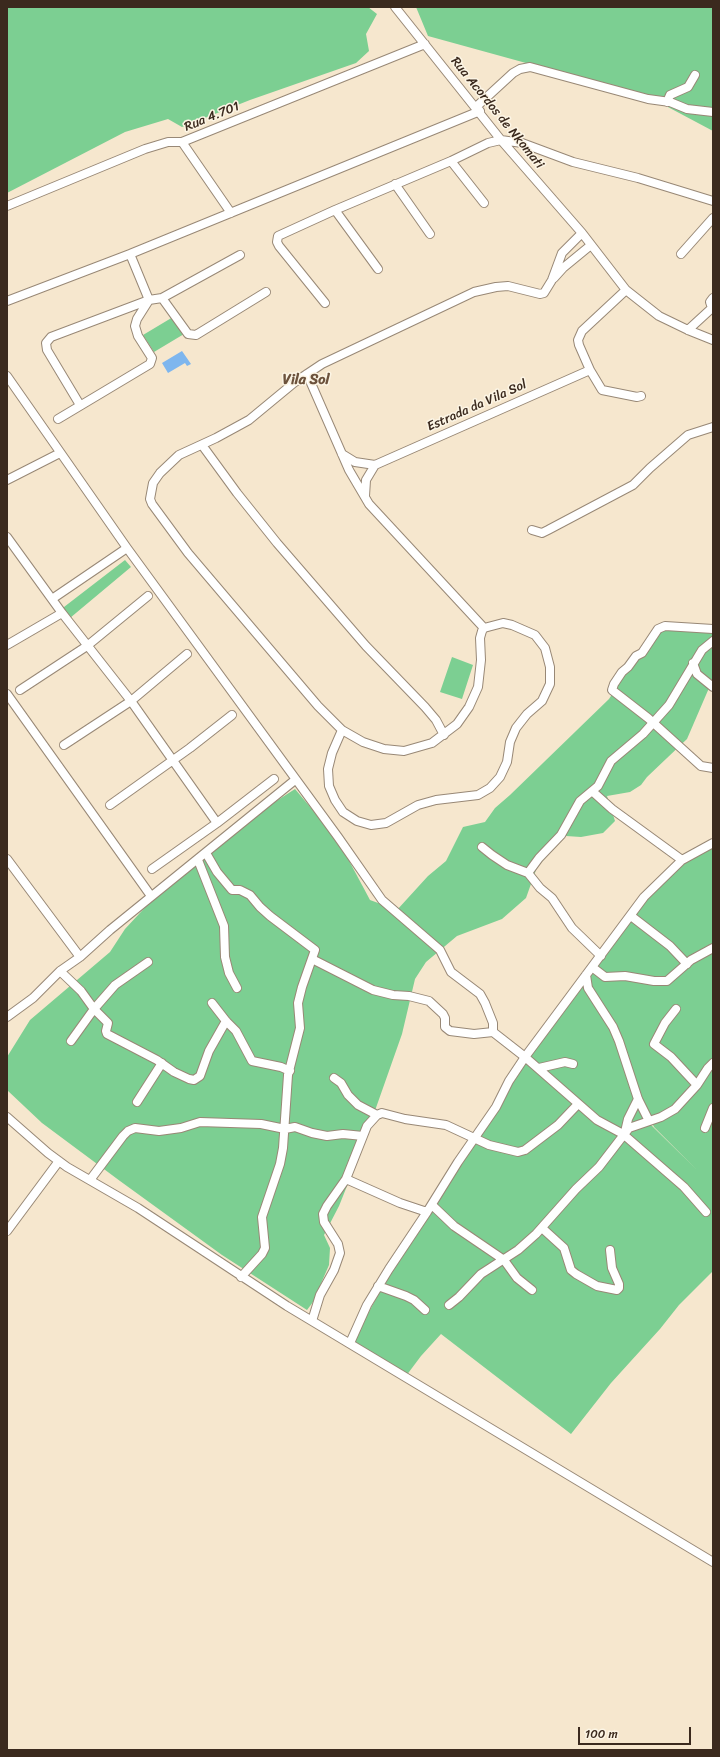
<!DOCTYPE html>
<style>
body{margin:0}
#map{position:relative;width:720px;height:1757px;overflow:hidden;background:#f6e7ce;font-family:Sriracha,sans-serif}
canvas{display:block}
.frame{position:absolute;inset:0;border:8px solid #3b2a1e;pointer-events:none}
.scale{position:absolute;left:578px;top:1727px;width:113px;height:18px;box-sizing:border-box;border:2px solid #3b2a1e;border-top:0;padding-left:5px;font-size:12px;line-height:14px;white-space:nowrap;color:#3b2a1e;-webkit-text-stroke:3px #fcf5e5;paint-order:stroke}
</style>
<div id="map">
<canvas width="720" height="1757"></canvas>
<div class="frame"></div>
<div class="scale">100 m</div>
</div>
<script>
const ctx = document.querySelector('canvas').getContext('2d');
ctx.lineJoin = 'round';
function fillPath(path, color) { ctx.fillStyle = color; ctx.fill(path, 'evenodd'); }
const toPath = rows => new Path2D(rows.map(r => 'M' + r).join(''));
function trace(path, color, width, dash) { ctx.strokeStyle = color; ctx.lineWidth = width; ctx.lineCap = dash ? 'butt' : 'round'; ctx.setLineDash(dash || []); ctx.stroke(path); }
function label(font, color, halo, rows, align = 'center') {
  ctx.font = font + ' Sriracha,sans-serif'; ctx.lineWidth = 3; ctx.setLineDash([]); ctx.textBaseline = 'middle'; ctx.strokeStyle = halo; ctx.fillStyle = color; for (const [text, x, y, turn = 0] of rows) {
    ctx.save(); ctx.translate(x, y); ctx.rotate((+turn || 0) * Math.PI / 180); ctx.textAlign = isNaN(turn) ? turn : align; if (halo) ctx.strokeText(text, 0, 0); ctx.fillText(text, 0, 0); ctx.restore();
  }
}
fillPath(toPath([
 [7,7,368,7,377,14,366,34,369,51,356,63,250,100,182,127,168,119,125,132,7,193],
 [416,7,713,7,713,131,666,106,526,63,428,36],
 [173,317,184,334,154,352,143,335],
 [125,560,131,567,70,618,64,611,64,607],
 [663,629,713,631,713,685,709,688,687,739,647,777,641,785,630,792,607,796,615,821,603,833,581,837,566,836,537,867,526,898,502,919,457,936,426,962,415,979,402,1034,359,1156,339,1206,324,1235,330,1248,329,1265,313,1302,307,1310,222,1255,120,1181,42,1123,7,1090,7,1057,30,1020,110,952,125,929,152,900,250,818,295,789,338,840,370,900,397,910,428,876,446,861,463,827,485,822,495,808,510,795,609,699,622,679],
 [452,657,473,665,462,699,440,692],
 [713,846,713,1184,712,1183,713,1184,713,1271,679,1305,660,1329,611,1383,571,1434,441,1334,421,1356,406,1376,353,1341,390,1273,451,1180,466,1154,474,1144,533,1051,582,983,611,1027,642,1109,650,1124,696,1169,654,1127,641,1101,619,1036,595,995,588,976,645,901,666,879,683,863]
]), '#7ccf92');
fillPath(toPath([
 [182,351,191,364,187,366,185,363,168,373,162,363]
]), '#7eb6ee');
const minor = toPath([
 [395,7,501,140,582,233,626,290,659,316,688,330,713,340],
 [667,102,670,95,688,87,695,75],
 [476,107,513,73,520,69,530,67,648,99,670,102,687,109,713,112],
 [182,142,231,213],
 [451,161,484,203],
 [395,184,430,234],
 [7,206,145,149,168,142,182,142,425,44],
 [335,210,378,269],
 [130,254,149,300],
 [681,254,713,218],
 [554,278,563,268,591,245],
 [626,290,582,331,578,340,579,345,590,370,602,390,637,397,641,396],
 [162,298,240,255],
 [7,301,130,254,480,111],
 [325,303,279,246,277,242,278,236,335,210,451,161,488,143,501,140,522,143,573,162,638,178,713,201],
 [688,330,712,308,710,302,713,298],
 [307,374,349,470,369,504,484,628],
 [7,376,127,548,338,837,382,900,440,950,451,972,480,994,485,1003,493,1023,493,1032,525,1057,597,1120,623,1134,684,1187,706,1212],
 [80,405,47,350,46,343,51,337,149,300,162,298,188,334,196,335,266,292],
 [58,419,150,364,152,358,138,336,135,326,137,319,149,300],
 [202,445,237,493,277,543,366,646,425,707,436,720,444,735],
 [342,454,355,462,375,465,590,370],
 [7,480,60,453],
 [365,496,366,480,375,465],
 [532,530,542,533,548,530,633,485,650,468,688,435,713,427],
 [7,537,62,613],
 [52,599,127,548],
 [713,629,665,626,658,629,642,653,636,656,628,667,622,672,614,684,612,690,648,718,701,766,713,768],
 [7,645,62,613,131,701,187,654],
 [693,663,697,674,713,687],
 [20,690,87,646,148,596],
 [7,694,151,896],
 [342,730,332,753,328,769,329,786,335,800,343,812,357,821,371,825,386,823,418,805,436,800,478,795,490,788,500,777,507,762,510,742,516,728,527,714,542,701,550,684,550,667,545,648,535,635,512,625,503,623,484,628,482,631,480,638,481,660,478,687,469,707,457,724,432,743,404,751,384,749,363,742,342,730,318,706,188,553,152,504,150,499,153,483,160,473,179,455,216,438,249,420,295,382,322,364,474,292,496,287,508,286,540,294,544,293,552,280,562,253,582,233],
 [64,745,131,701,217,823],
 [592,791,612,809,682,860],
 [110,805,190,748,232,715],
 [482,847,492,855,507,865,528,873,540,888,552,898,572,928,601,956],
 [206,853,217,872,232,890,240,890,250,895,260,907,270,916,315,950,302,987,298,1003,300,1028,288,1075,283,1148,280,1164,262,1217,265,1248,262,1254,241,1277],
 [7,859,80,957],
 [198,860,224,926,225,957,229,973,237,988],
 [152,869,217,823,274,779],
 [528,873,539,858,561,835,580,801,598,786,611,761,643,734,669,705,702,650,713,641],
 [631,916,670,946,687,964],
 [312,959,373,990,393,995,409,996,429,1001,443,1014,445,1018,445,1027,450,1031,474,1034,493,1032],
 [592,967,605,977,625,976,654,981,667,981,691,960,713,948],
 [60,971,81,991,94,1009,108,1023,106,1031,107,1034,157,1060,174,1072,189,1079,194,1080,200,1076,209,1051,226,1021],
 [586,975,588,988,613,1027,619,1041,638,1099,649,1121],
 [212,1003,226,1021,236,1031,252,1061,281,1067,290,1071],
 [676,1009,665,1023,654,1044,671,1057,697,1085],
 [7,1017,33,998,60,971,80,957,110,930,295,780],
 [71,1041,94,1009,115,985,148,962],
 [539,1068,565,1062,573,1064],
 [334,1078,341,1083,348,1095,358,1105,377,1115],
 [137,1102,162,1063],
 [7,1117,48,1153,67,1167,138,1208,287,1306,713,1562],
 [705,1128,713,1108],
 [625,1132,628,1119,638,1099],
 [346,1179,400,1203,427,1212],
 [90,1180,123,1136,128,1131,135,1128,159,1131,181,1128,200,1122,261,1124,285,1129,295,1127,312,1133,327,1136,343,1134,363,1136],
 [432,1205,454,1226,504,1260,517,1278,532,1290],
 [542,1228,564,1248,571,1270,576,1274,597,1286,617,1290,619,1288,619,1284,612,1268,610,1250],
 [7,1231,59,1161],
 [378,1286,406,1296,414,1300,425,1310],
 [449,1305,459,1297,481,1274,518,1250,536,1234,576,1189,599,1167,629,1128,661,1117,675,1109,697,1085,708,1068,713,1063],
 [312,1321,320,1295,334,1270,340,1253,338,1244,324,1222,323,1214,327,1206,346,1179,367,1126,377,1115,382,1113,405,1119,446,1125,489,1145,518,1152,525,1150,558,1125,578,1104],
 [350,1343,367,1305,389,1269,427,1212,458,1162,496,1107,509,1081,525,1057,644,897,682,860,713,843]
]);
trace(minor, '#988876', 10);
trace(minor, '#fff', 8);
label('13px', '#3b2a1e', '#fcf5e5', [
 ["Rua Acordos de Nkomati",497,113,51],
 ["Rua 4.701",212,117,-22],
 ["Estrada da Vila Sol",477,406,-24]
]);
label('bold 14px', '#6c523c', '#fcf5e5', [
 ["Vila Sol",306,380]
]);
</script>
